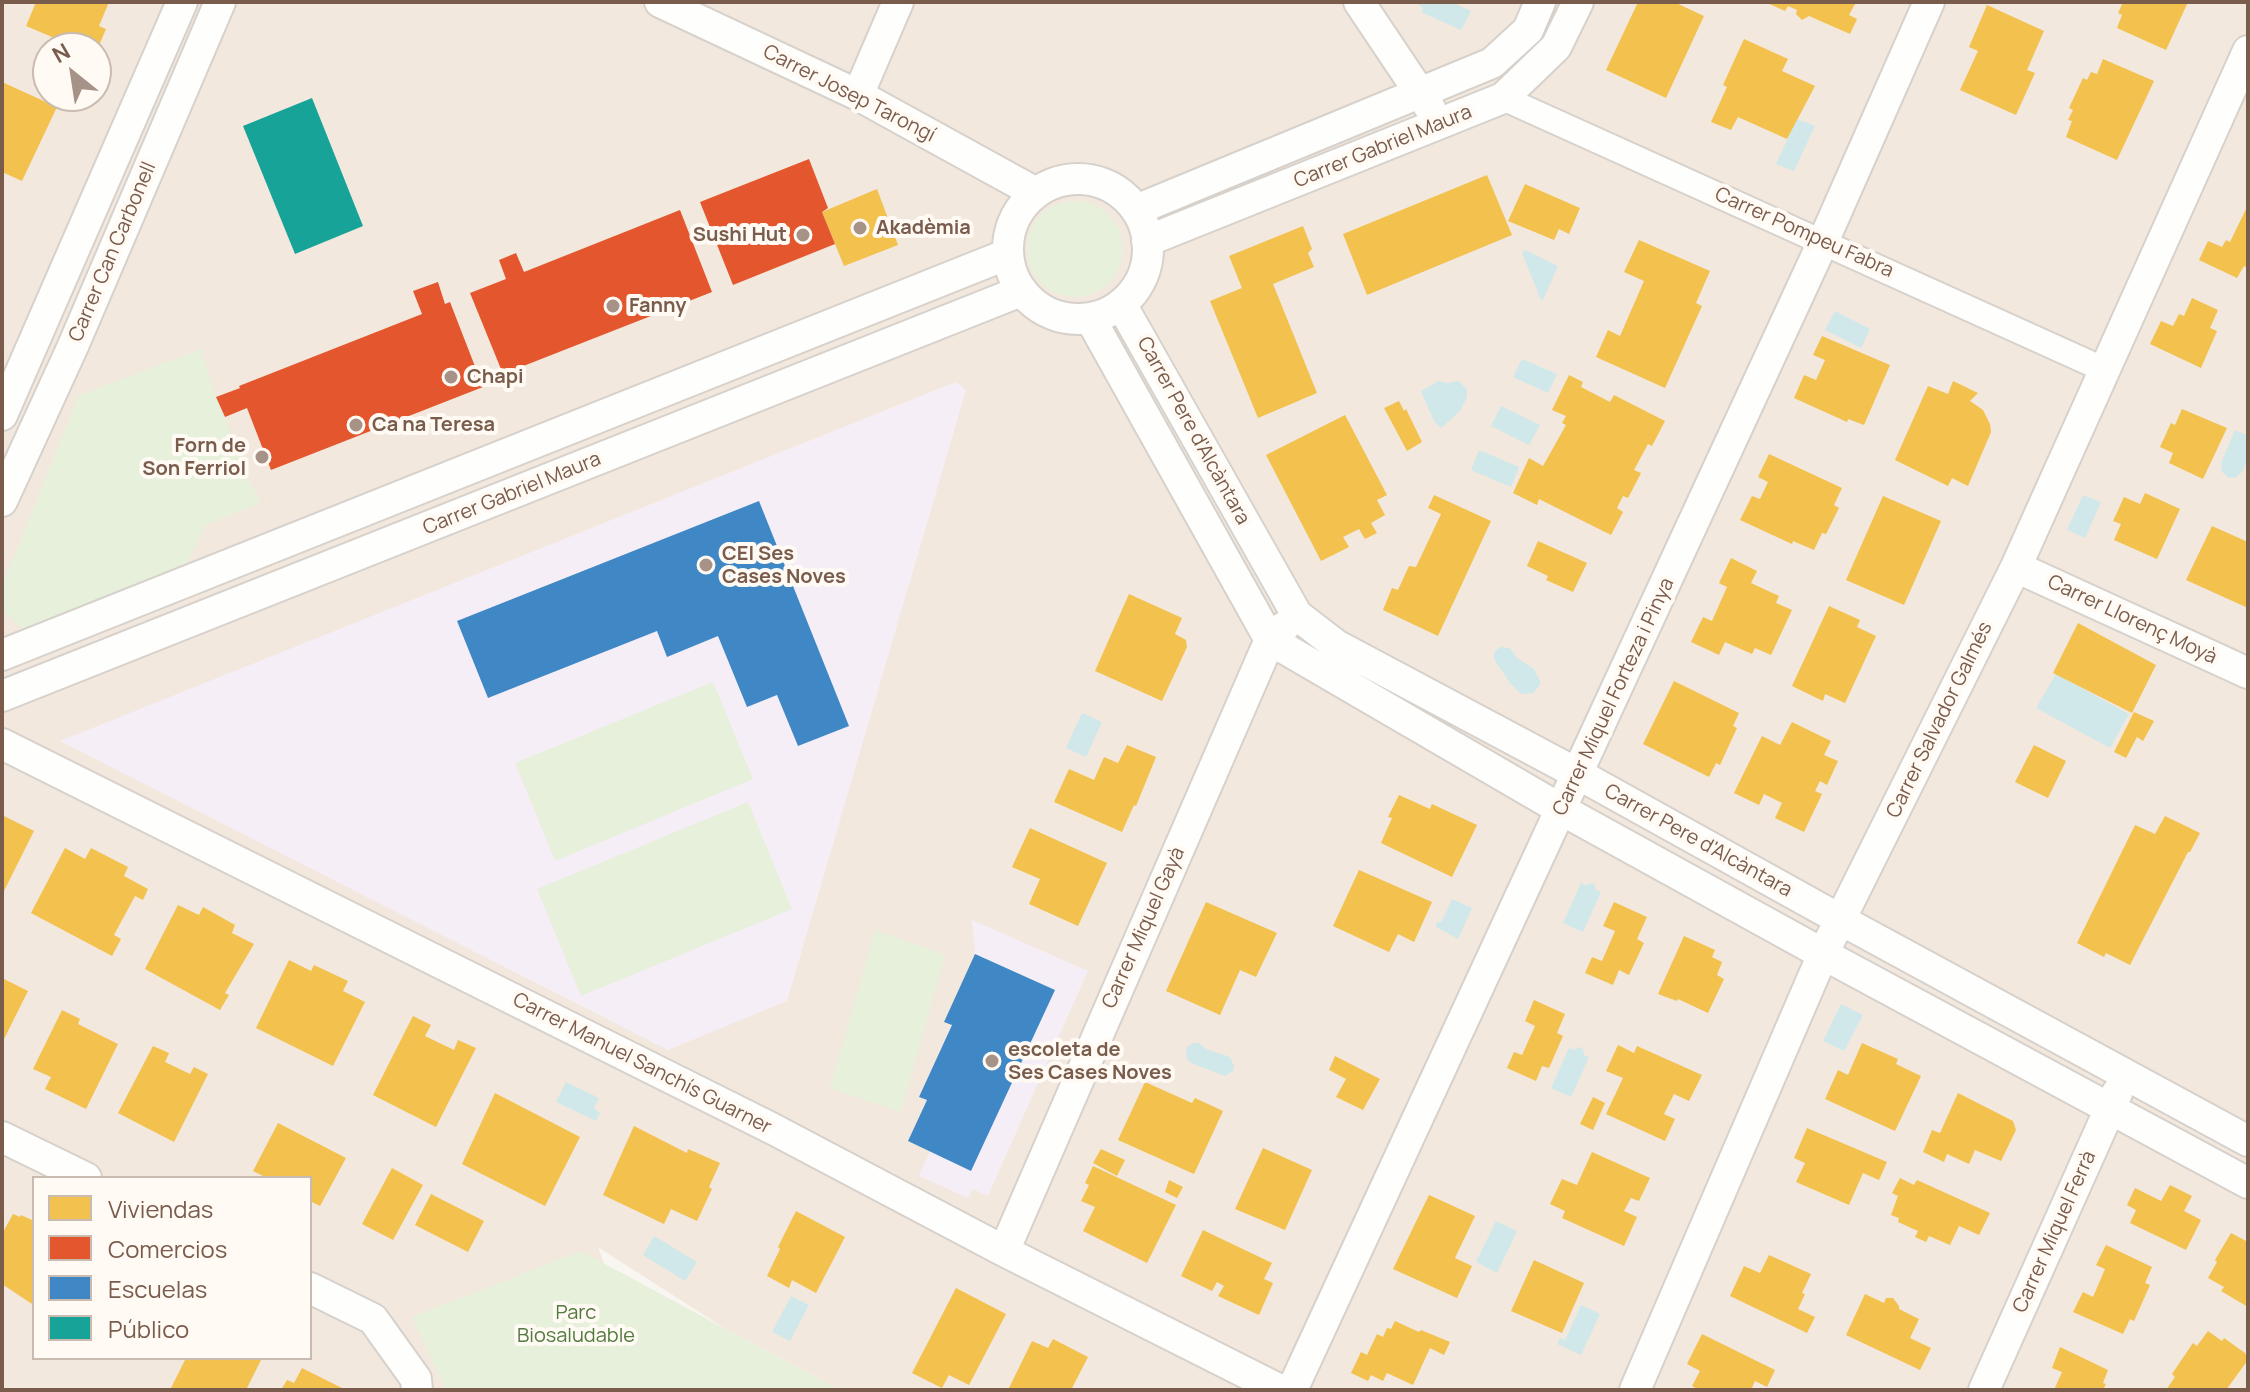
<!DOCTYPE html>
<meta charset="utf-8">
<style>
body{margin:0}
#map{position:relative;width:2250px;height:1392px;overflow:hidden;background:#f9f5f0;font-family:Manrope,sans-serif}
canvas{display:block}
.frame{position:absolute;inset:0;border:4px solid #7a5c4d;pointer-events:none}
.legend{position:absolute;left:32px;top:1176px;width:280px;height:184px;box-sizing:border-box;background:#fffaf3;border:2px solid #cabbb1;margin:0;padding:10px 14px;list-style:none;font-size:24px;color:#7a5c4d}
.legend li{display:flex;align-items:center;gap:16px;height:40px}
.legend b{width:40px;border:2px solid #cabbb1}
.north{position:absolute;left:32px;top:32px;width:80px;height:80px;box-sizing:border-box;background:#fffaf3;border:2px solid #cabbb1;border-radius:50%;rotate:330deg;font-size:22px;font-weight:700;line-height:32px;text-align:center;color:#7a5c4d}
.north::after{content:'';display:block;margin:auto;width:28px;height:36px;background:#a69286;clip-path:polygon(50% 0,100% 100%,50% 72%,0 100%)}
</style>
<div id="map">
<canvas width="2250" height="1392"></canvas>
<div class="frame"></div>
<ul class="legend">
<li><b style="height:22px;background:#f2c14e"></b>Viviendas</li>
<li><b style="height:22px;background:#e4572e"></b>Comercios</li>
<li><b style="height:22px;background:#3f88c5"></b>Escuelas</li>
<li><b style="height:22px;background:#17a398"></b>Público</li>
</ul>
<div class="north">N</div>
</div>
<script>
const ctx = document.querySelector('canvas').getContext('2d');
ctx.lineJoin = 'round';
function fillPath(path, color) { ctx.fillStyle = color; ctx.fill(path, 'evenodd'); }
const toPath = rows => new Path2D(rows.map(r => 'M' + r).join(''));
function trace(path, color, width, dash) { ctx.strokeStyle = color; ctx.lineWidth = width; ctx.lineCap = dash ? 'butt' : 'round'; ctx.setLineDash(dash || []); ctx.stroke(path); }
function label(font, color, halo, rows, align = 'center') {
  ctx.font = font + ' Manrope,sans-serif'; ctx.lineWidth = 8; ctx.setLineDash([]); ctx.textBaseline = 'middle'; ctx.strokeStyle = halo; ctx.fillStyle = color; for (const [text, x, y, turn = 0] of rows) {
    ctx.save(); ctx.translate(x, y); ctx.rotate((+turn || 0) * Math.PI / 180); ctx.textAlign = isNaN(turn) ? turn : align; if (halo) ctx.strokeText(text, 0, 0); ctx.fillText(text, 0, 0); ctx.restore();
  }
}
fillPath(toPath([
 [2,2,2248,2,2248,1390,840,1390,724,1328,598,1247,650,1390,2,1390],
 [48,48,96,48,96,96,48,96],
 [34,1178,310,1178,310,1358,34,1358]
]), '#f2e8de');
fillPath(toPath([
 [956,382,966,390,787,1001,668,1050,60,741],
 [972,920,1088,971,988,1196,973,1189,968,1198,919,1176,930,1151,908,1141,926,1101,919,1097,951,1025,975,954]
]), '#f6eef6');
fillPath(toPath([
 '1027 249a48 48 0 1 1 96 0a48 48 0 1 1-96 0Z',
 [201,349,216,397,250,481,261,503,206,525,187,564,24,632,2,609,2,586,78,396],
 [713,682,753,779,555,861,515,763],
 [748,802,792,909,581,996,537,889],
 [875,930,945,955,901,1112,830,1088],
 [581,1251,724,1328,840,1390,446,1390,412,1317]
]), '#e7f0db');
fillPath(toPath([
 [1451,2,1471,11,1461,30,1421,12,1423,9,1418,3],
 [1797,119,1815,126,1794,171,1776,164],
 [1525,250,1558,266,1543,300,1541,300,1522,253],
 [1835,311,1870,329,1861,348,1825,330],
 [1522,359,1557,374,1548,393,1513,377],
 [1439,381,1447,383,1457,381,1461,383,1467,390,1467,397,1460,411,1441,428,1434,421,1421,391],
 [1501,406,1540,425,1529,445,1491,426],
 [2235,430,2248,436,2248,458,2242,472,2236,477,2229,478,2222,472,2221,463],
 [1479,450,1519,467,1511,487,1471,470],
 [2083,495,2101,502,2085,538,2067,530],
 [1500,647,1510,648,1517,658,1534,669,1540,681,1540,685,1533,693,1521,694,1510,683,1494,659,1494,652],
 [2056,674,2129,714,2110,748,2036,708],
 [1082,713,1102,722,1086,757,1066,748],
 [1581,883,1586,885,1594,883,1596,890,1601,892,1583,932,1563,923],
 [1452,899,1472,908,1458,939,1436,927,1436,923,1442,921],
 [1841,1004,1863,1015,1844,1051,1823,1041],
 [1193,1043,1199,1043,1206,1049,1230,1057,1234,1066,1233,1071,1225,1076,1191,1063,1187,1059,1186,1048],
 [1578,1047,1583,1049,1584,1055,1589,1057,1571,1097,1551,1088,1569,1048,1574,1050],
 [566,1082,599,1098,594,1108,600,1113,596,1121,556,1102],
 [1496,1221,1517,1231,1497,1273,1476,1262],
 [654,1236,697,1262,685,1281,643,1255],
 [791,1296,809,1305,790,1341,772,1332],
 [1581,1305,1600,1314,1581,1355,1557,1344,1560,1338,1565,1340]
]), '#d0e8ea');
fillPath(toPath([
 [36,2,109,2,99,26,106,29,98,48,78,48,26,26],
 [1638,2,1674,2,1704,16,1666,98,1606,70],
 [1765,2,1856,2,1849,15,1857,19,1850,34,1809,16,1802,20,1796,14,1797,10,1788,6,1785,11],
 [2123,2,2188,2,2166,50,2117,28,2122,15,2118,13],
 [1987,5,2044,31,2027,70,2035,73,2016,115,1960,90,1978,51,1969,47],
 [1744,39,1788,59,1782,71,1815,86,1787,139,1738,117,1731,130,1711,122,1727,87,1723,85],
 [2103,59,2154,81,2117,160,2066,137,2072,121,2068,120,2073,110,2069,108,2083,78,2087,80,2091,72,2097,74],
 [2,82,57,107,22,181,2,172],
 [1487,175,1512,235,1367,295,1343,234],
 [1525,184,1580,208,1569,234,1559,229,1554,240,1508,221],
 [877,189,898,245,844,266,822,212],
 [2248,205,2248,268,2244,266,2237,278,2199,260,2208,241,2222,247,2226,240,2230,242],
 [1303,226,1312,249,1308,253,1314,267,1273,284,1317,393,1258,418,1210,301,1242,288,1229,256],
 [1639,240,1710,271,1696,303,1702,306,1665,388,1596,357,1608,330,1620,336,1644,281,1624,272],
 [2192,298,2218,310,2210,328,2217,331,2201,368,2150,344,2161,321,2173,326,2179,314,2184,316],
 [1822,336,1890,365,1864,425,1848,419,1847,422,1794,398,1804,375,1816,380,1825,360,1813,355],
 [1569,375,1583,382,1581,387,1610,402,1614,395,1665,421,1652,446,1648,444,1634,470,1641,473,1628,498,1623,496,1617,508,1623,512,1611,535,1539,499,1537,505,1513,493,1529,458,1543,466,1566,425,1562,423,1566,416,1552,410],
 [1953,381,1978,393,1970,401,1983,410,1990,424,1991,432,1968,486,1952,478,1948,486,1895,460,1928,386,1948,394],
 [1399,401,1404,411,1406,409,1422,442,1407,451,1384,408],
 [2182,409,2227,428,2203,479,2169,463,2173,453,2160,447,2171,423,2175,425],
 [1345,415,1387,495,1377,500,1385,515,1371,523,1377,533,1365,539,1359,529,1343,537,1349,547,1321,561,1266,455],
 [1769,454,1842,488,1834,505,1839,508,1826,534,1822,533,1814,550,1793,541,1792,544,1740,520,1752,496,1760,499,1768,482,1758,477],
 [2145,493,2180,509,2157,559,2114,540,2121,524,2113,521,2124,497,2140,504],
 [1434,495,1491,521,1438,636,1383,610,1392,588,1398,590,1409,566,1416,567,1441,514,1428,508],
 [1883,496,1941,521,1904,605,1846,580],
 [2212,526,2248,542,2248,608,2186,580],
 [1538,541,1587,563,1573,592,1546,580,1548,576,1527,566],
 [1731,558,1757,571,1751,583,1779,596,1776,603,1792,610,1771,655,1755,648,1752,654,1725,642,1719,655,1691,642,1703,617,1712,621,1727,587,1719,583],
 [1129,594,1182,618,1175,634,1186,640,1187,647,1162,701,1095,671],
 [1829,606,1860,620,1857,627,1876,636,1845,703,1825,694,1823,701,1792,686],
 [2078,623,2156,665,2132,713,2053,673],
 [1674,681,1739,713,1733,726,1737,728,1720,765,1716,763,1709,777,1643,744],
 [2134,712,2154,721,2143,741,2137,737,2126,758,2114,752],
 [1792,722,1831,741,1824,755,1838,761,1827,785,1820,781,1815,791,1822,794,1804,832,1775,818,1782,803,1764,794,1759,805,1734,793,1762,736,1780,745],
 [1127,745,1156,757,1136,806,1134,805,1122,832,1054,802,1069,769,1094,780,1104,757,1118,763],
 [2034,745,2066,761,2048,798,2015,782],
 [1399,795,1430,809,1432,804,1477,825,1452,877,1381,843,1392,818,1388,817],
 [2,815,34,831,2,895],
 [2165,816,2200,833,2190,852,2188,852,2130,965,2106,953,2104,957,2077,943,2135,825,2155,834],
 [1030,828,1107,863,1078,926,1029,904,1040,879,1012,867],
 [65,848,85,859,91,848,128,867,124,876,148,889,143,900,135,896,114,935,121,939,112,956,31,913],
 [1359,870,1432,902,1414,942,1398,934,1389,952,1333,926],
 [1206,902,1277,933,1256,977,1240,970,1220,1015,1166,991],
 [1614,902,1647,917,1637,939,1644,943,1629,975,1619,970,1613,985,1585,973,1592,957,1602,961,1615,931,1603,926],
 [178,905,199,915,203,907,235,925,232,933,254,944,225,993,229,995,220,1010,145,969],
 [1684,936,1715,950,1712,957,1722,962,1717,975,1724,979,1708,1013,1678,999,1677,1001,1658,994],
 [289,960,311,971,314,965,348,981,343,991,365,1002,333,1066,256,1028],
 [2,978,28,991,2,1043],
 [1534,1000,1565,1014,1557,1033,1563,1036,1549,1068,1542,1066,1536,1081,1507,1068,1514,1052,1522,1055,1535,1026,1525,1021],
 [62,1010,80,1019,78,1024,118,1044,86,1109,45,1089,51,1077,33,1069],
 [413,1016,431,1025,425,1036,454,1050,458,1040,476,1048,436,1127,373,1095],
 [1862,1043,1898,1059,1896,1064,1921,1076,1895,1131,1825,1099,1838,1070,1848,1075],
 [1618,1045,1634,1053,1637,1046,1702,1075,1689,1101,1674,1094,1664,1114,1675,1119,1665,1141,1606,1114,1623,1078,1606,1071],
 [153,1046,169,1053,165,1062,190,1074,194,1067,208,1074,174,1142,118,1113],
 [1335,1056,1380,1079,1363,1110,1336,1097,1346,1079,1329,1070],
 [1145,1082,1192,1103,1195,1098,1223,1111,1194,1174,1118,1140],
 [495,1093,580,1137,545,1206,462,1164],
 [1958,1093,2013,1121,2016,1130,2001,1161,1975,1150,1969,1164,1947,1154,1944,1162,1923,1152,1932,1130,1940,1133],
 [1593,1097,1605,1103,1593,1130,1580,1124],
 [278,1123,346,1158,320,1206,310,1201,310,1178,267,1178,253,1171],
 [634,1126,687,1153,688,1149,720,1163,709,1187,712,1189,697,1221,671,1209,664,1224,603,1195],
 [1807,1128,1887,1162,1879,1180,1863,1173,1849,1205,1796,1182,1805,1163,1794,1158],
 [1263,1148,1312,1170,1285,1230,1235,1209],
 [1101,1149,1125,1160,1117,1176,1093,1163],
 [1592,1152,1650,1178,1639,1201,1631,1198,1624,1211,1637,1217,1624,1246,1562,1218,1565,1211,1550,1204,1562,1179,1577,1185],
 [1093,1166,1176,1205,1147,1263,1083,1231,1095,1207,1081,1201,1089,1185,1085,1183],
 [392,1168,423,1185,393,1240,362,1224],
 [1900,1178,1914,1185,1917,1180,1990,1213,1979,1235,1959,1226,1950,1245,1929,1236,1926,1242,1915,1237,1918,1231,1898,1222,1899,1218,1891,1215,1898,1196,1892,1193],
 [1169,1180,1183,1187,1177,1198,1165,1192],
 [2170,1185,2192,1196,2184,1211,2201,1220,2186,1250,2130,1223,2136,1210,2127,1205,2135,1188,2161,1201],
 [431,1194,484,1221,468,1252,415,1225],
 [1429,1195,1475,1216,1455,1258,1472,1266,1457,1298,1393,1269],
 [796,1211,845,1237,816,1293,792,1280,789,1288,767,1276,780,1249,778,1247],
 [13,1214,20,1217,21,1215,34,1221,34,1299,32,1304,2,1284,2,1234],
 [1203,1230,1272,1263,1264,1279,1273,1283,1259,1315,1218,1296,1224,1286,1217,1282,1212,1291,1181,1276],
 [2231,1233,2248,1242,2246,1251,2248,1252,2248,1307,2221,1291,2224,1287,2208,1278,2217,1262,2215,1260],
 [2106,1245,2152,1267,2145,1283,2150,1285,2134,1321,2130,1319,2123,1334,2073,1312,2083,1292,2093,1297,2105,1269,2096,1265],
 [1769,1255,1811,1274,1802,1293,1805,1294,1798,1309,1815,1317,1807,1333,1730,1296,1744,1266,1760,1273],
 [1534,1260,1584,1283,1562,1333,1511,1311],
 [956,1288,1006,1314,969,1385,949,1375,942,1388,912,1373],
 [1865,1294,1884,1303,1886,1298,1893,1298,1899,1306,1899,1309,1919,1319,1910,1338,1931,1348,1920,1370,1846,1335],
 [1395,1321,1419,1332,1421,1330,1450,1342,1444,1355,1430,1348,1413,1385,1387,1373,1383,1381,1371,1375,1368,1381,1351,1373,1361,1352,1367,1355,1377,1334,1383,1337,1387,1328,1391,1329],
 [2208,1331,2222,1341,2224,1338,2245,1353,2248,1360,2226,1390,2166,1390,2175,1377,2172,1374,2193,1343,2197,1346],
 [1702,1334,1775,1370,1767,1387,1755,1381,1751,1390,1699,1390,1692,1386,1700,1371,1687,1364],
 [1053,1339,1088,1357,1071,1390,1008,1390,1032,1341,1048,1348],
 [2060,1347,2108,1370,2103,1383,2106,1384,2103,1390,2054,1390,2062,1372,2052,1368],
 [186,1358,262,1358,246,1390,175,1390,171,1388],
 [302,1368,346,1390,281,1390,287,1380,294,1383]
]), '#f2c14e');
fillPath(toPath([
 [809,159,828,208,822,212,835,244,733,285,700,202],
 [680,210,712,292,503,374,470,293,506,279,499,260,516,253,524,272],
 [438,282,445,304,450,302,483,387,271,470,247,408,225,417,216,397,240,388,239,386,422,314,413,291]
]), '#e4572e');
fillPath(toPath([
 [759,501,849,726,798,746,777,695,747,707,718,636,667,657,657,631,488,698,457,621],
 [975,954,1055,990,971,1171,908,1141,927,1100,919,1097,952,1025,944,1022]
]), '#3f88c5');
fillPath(toPath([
 [312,98,363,226,295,254,243,126]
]), '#17a398');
const pedestrian = toPath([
 [1503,98,2105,370]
]);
const minor = toPath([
 [660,2,858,95,1036,193],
 [1359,2,1430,108],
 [858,95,898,2],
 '1008 249a70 70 0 1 1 140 0a70 70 0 1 1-140 0Z',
 [1136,210,1492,63,1528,30,1540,2],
 [1147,241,1503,98,1556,47,1578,2],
 [1121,304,1297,615,1336,645,1578,774,1841,920,2248,1141],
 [1090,318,1270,640,1562,810,1823,954,2248,1183],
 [2,415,182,2],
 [2,501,73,346,220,2],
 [2016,567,2248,673],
 [2,655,1008,254],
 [2,696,1021,291],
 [2,744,773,1129,1004,1251,1280,1390],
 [2,1137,86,1178],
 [1004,1251,1265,651,1270,640,1284,627],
 [310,1288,373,1319,416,1379,417,1390],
 [1292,1390,1823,242,1929,2],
 [1635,1390,1823,954,2016,567,2248,51],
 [1984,1390,2117,1093]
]);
trace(pedestrian, '#d7d1cb', 28);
trace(minor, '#d7d1cb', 34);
trace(pedestrian, '#fefefd', 24);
trace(minor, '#fefefd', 30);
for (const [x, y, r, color] of [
 [860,228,8,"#a69286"],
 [803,235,8,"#a69286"],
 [613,306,8,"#a69286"],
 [451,377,8,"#a69286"],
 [356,425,8,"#a69286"],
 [262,457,8,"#a69286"],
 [706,565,8,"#a69286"],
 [992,1061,8,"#a69286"]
]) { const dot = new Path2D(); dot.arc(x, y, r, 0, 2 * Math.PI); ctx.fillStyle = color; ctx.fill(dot); trace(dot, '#fffaf3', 3); }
label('20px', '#7a5c4d', '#fffaf3', [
 ["Carrer Josep Tarongí",849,94,27],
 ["Carrer Gabriel Maura",1383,147,-22],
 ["Carrer Pompeu Fabra",1804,233,24],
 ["Carrer Can Carbonell",113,252,-67],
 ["Carrer Pere d'Alcàntara",1193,431,61],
 ["Carrer Gabriel Maura",512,494,-22],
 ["Carrer Llorenç Moyà",2132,620,25],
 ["Carrer Miquel Forteza i Pinya",1614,697,-65],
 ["Carrer Salvador Galmés",1940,720,-64],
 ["Carrer Pere d'Alcàntara",1698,841,29],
 ["Carrer Miquel Gayà",1144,928,-66],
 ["Carrer Manuel Sanchís Guarner",642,1064,27],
 ["Carrer Miquel Ferrà",2055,1232,-66]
]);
label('bold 20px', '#7a5c4d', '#fffaf3', [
 ["Akadèmia",876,228],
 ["Sushi Hut",787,235,"right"],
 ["Fanny",629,306],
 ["Chapi",467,377],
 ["Ca na Teresa",372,425],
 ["Forn de",246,446,"right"],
 ["Son Ferriol",246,469,"right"],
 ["CEI Ses",722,554],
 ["Cases Noves",722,577],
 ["escoleta de",1008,1050],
 ["Ses Cases Noves",1008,1073]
], 'left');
label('20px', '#537a41', '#fffaf3', [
 ["Parc",576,1313],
 ["Biosaludable",576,1336]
]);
</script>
